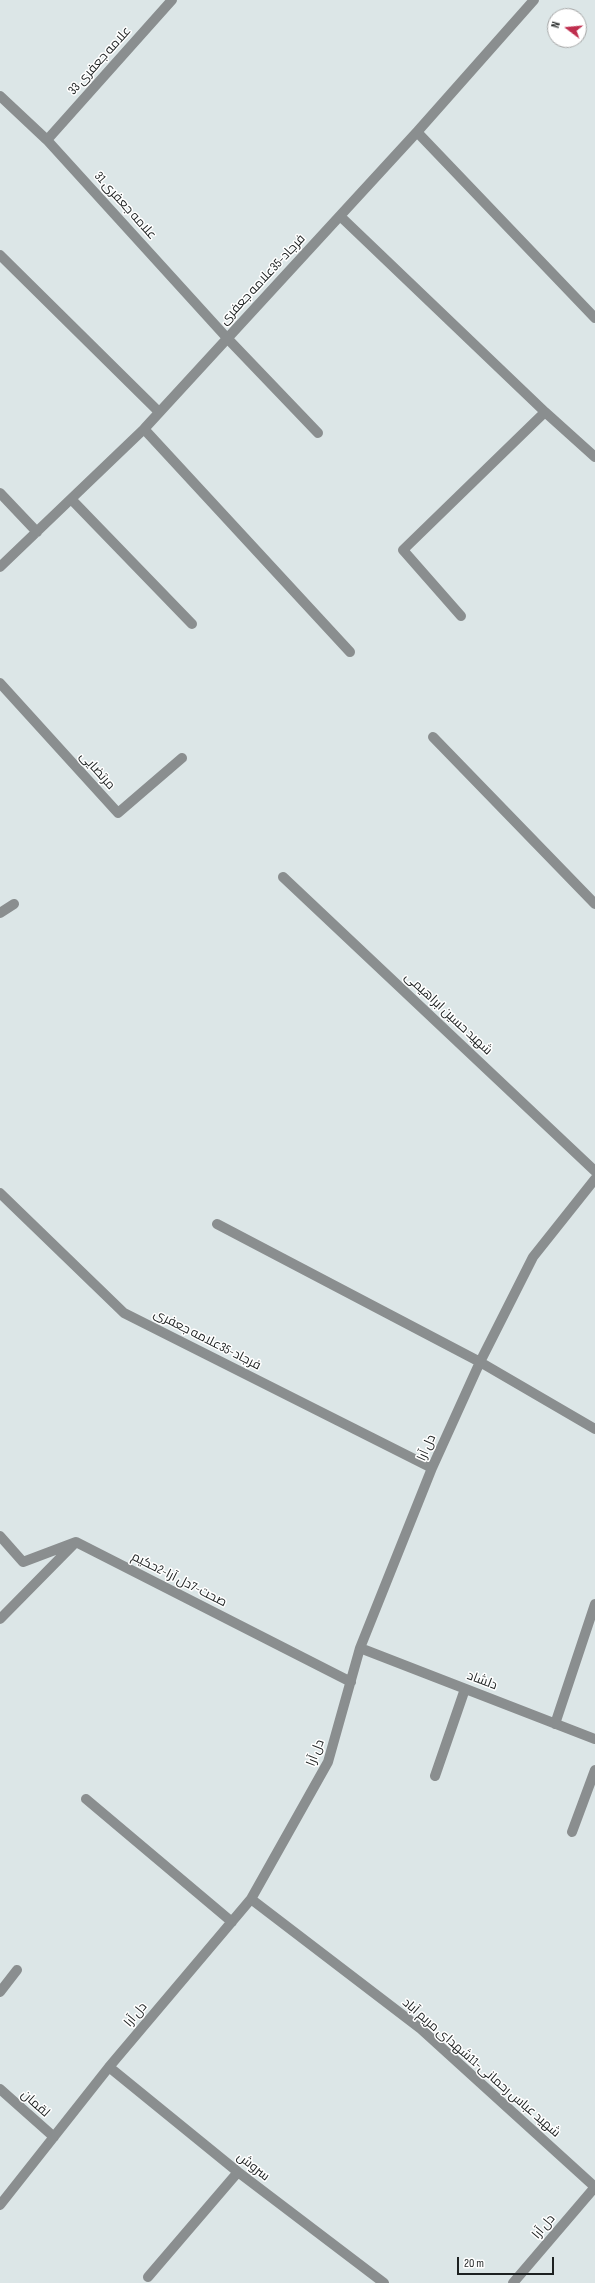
<!DOCTYPE html>
<meta charset="utf-8">
<style>
body{margin:0}
#map{position:relative;width:595px;height:2283px;overflow:hidden;background:#dce6e7;font-family:"Sofia Sans Condensed",sans-serif}
canvas{display:block}
.north{position:absolute;left:547px;top:8px;width:40px;height:40px;box-sizing:border-box;background:#fff;border:1px solid #a5a6a6;border-radius:50%;rotate:286deg;font-size:11px;font-weight:700;line-height:16px;text-align:center;color:#1d2121}
.north::after{content:'';display:block;margin:auto;width:14px;height:18px;background:#bf2e4e;clip-path:polygon(50% 0,100% 100%,50% 72%,0 100%)}
.scale{position:absolute;left:457px;top:2257px;width:97px;height:18px;box-sizing:border-box;border:2px solid #1d2121;border-top:0;padding-left:5px;font-size:12px;line-height:14px;white-space:nowrap;color:#1d2121;-webkit-text-stroke:3px #fff;paint-order:stroke}
</style>
<div id="map">
<canvas width="595" height="2283"></canvas>
<div class="north">N</div>
<div class="scale">20 m</div>
</div>
<script>
const ctx = document.querySelector('canvas').getContext('2d');
ctx.lineJoin = 'round';
const toPath = rows => new Path2D(rows.map(r => 'M' + r).join(''));
function trace(path, color, width, dash) { ctx.strokeStyle = color; ctx.lineWidth = width; ctx.lineCap = dash ? 'butt' : 'round'; ctx.setLineDash(dash || []); ctx.stroke(path); }
function label(font, color, halo, rows, align = 'center') {
  ctx.font = font + ' "Sofia Sans Condensed",Cairo,sans-serif'; ctx.lineWidth = 3; ctx.setLineDash([]); ctx.textBaseline = 'middle'; ctx.strokeStyle = halo; ctx.fillStyle = color; for (const [text, x, y, turn = 0] of rows) {
    ctx.save(); ctx.translate(x, y); ctx.rotate((+turn || 0) * Math.PI / 180); ctx.textAlign = isNaN(turn) ? turn : align; if (halo) ctx.strokeText(text, 0, 0); ctx.fillText(text, 0, 0); ctx.restore();
  }
}
trace(toPath([
 [0,96,47,140,227,338,318,433],
 [417,132,595,318],
 [47,140,172,0],
 [340,216,545,412,403,550,461,616],
 [0,255,159,412],
 [545,412,595,457],
 [144,429,350,652],
 [0,493,37,532],
 [71,499,192,624],
 [0,567,144,429,417,132,534,0],
 [0,683,118,813,182,758],
 [433,737,595,904],
 [283,877,595,1171],
 [0,913,14,904],
 [0,1193,124,1313,432,1468],
 [217,1224,480,1362,533,1257,595,1179],
 [0,1536,23,1562,76,1542,351,1682],
 [0,1619,73,1545],
 [360,1648,595,1739],
 [555,1724,595,1604],
 [435,1776,465,1689],
 [86,1799,232,1922],
 [572,1832,595,1770],
 [251,1899,421,2029,595,2187,513,2283],
 [0,1992,17,1970],
 [109,2067,238,2172,384,2283],
 [0,2089,54,2137],
 [0,2205,109,2067,251,1899,328,1762,360,1648,432,1468,480,1362,595,1429],
 [148,2277,238,2172]
]), '#8a8e8f', 10);
label('13px', '#1d2121', '#fff', [
 ["علامه جعفری 33",100,61,-48],
 ["علامه جعفری 31",125,206,48],
 ["فرجاد-35علامه جعفری",263,280,-47],
 ["مرتضایی",97,771,48],
 ["شهید حسین ابراهیمی",448,1014,43],
 ["فرجاد-35علامه جعفری",207,1340,27],
 ["دل آرا",427,1448,-66],
 ["صحت-7دل آرا-2حکیم",179,1580,27],
 ["دلشاد",482,1681,21],
 ["دل آرا",316,1753,-69],
 ["دل آرا",136,2015,-50],
 ["شهید عباس رحمانی-11شهدای مریم آباد",481,2068,41],
 ["لقمان",35,2104,42],
 ["سروش",253,2167,38],
 ["دل آرا",544,2227,-50]
]);
</script>
